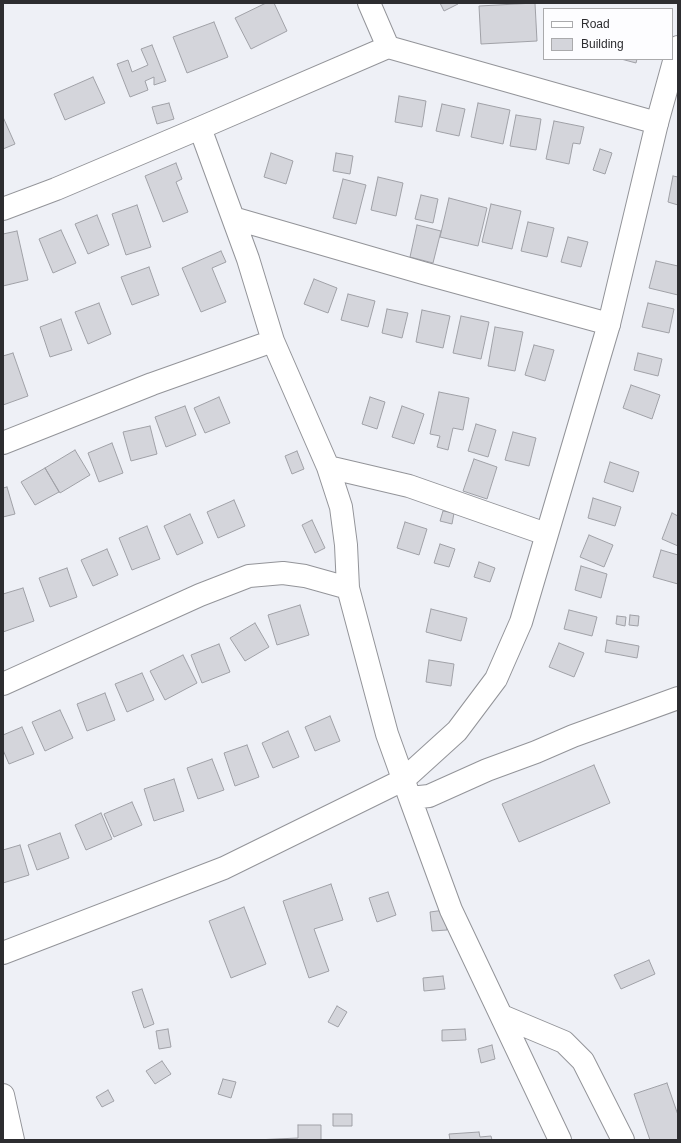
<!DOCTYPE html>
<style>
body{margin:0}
#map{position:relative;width:681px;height:1143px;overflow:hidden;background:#eef0f6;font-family:Helvetica,sans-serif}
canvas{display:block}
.frame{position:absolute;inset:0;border:4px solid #2d2d30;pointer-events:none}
.legend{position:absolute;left:543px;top:8px;width:130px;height:52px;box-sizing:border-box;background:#fdfdff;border:1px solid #aaaaac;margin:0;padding:5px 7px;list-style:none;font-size:12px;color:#2d2d30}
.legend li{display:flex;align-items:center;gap:8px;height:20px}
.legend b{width:20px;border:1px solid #aaaaac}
</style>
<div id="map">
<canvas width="681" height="1143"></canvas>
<div class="frame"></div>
<ul class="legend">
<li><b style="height:5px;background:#fff"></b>Road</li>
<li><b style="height:11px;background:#d4d5db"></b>Building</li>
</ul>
</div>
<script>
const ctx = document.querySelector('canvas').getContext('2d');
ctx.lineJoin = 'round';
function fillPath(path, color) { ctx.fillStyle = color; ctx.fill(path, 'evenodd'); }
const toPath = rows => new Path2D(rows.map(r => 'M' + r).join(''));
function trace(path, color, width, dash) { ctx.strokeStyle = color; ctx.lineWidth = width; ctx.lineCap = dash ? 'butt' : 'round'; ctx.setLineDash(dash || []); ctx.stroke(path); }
const building = toPath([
 [266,3,274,3,287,31,251,49,235,18,266,3],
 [440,3,457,3,458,4,444,11,440,3],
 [535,3,537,41,481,44,479,6,535,3],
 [214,22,228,57,187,73,173,37,214,22],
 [152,45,166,81,154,85,154,77,145,81,148,90,130,97,117,64,128,60,132,72,148,65,141,49,152,45],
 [621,59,637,59,636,63,621,59],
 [93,77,105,103,65,120,54,94,93,77],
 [399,96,426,101,422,127,395,122,399,96],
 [169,103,174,119,157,124,152,107,169,103],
 [478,103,510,110,503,144,471,137,478,103],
 [442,104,465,109,459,136,436,131,442,104],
 [516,115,541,119,536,150,510,146,516,115],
 [3,117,15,144,3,149,3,117],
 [554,121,584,127,580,144,573,143,569,164,546,159,554,121],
 [600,149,612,153,605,174,593,170,600,149],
 [271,153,293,161,286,184,264,177,271,153],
 [336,153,353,156,350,174,333,171,336,153],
 [176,163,182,179,176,182,188,212,163,222,145,176,176,163],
 [673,176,678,177,678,205,668,202,673,176],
 [378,177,403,183,396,216,371,210,378,177],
 [343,179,366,185,356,224,333,218,343,179],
 [421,195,438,199,433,223,415,219,421,195],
 [449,198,487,208,478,246,440,237,449,198],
 [491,204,521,211,512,249,482,242,491,204],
 [137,205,151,247,126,255,112,214,137,205],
 [97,215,109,245,88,254,75,224,97,215],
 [528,222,554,228,547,257,521,251,528,222],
 [417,225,441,231,433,263,410,257,417,225],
 [61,230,76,263,53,273,39,239,61,230],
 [17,231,28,280,3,286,3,234,17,231],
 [568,237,588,242,581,267,561,262,568,237],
 [221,251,226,262,212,268,226,302,201,312,182,268,221,251],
 [656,261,678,266,678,295,649,288,656,261],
 [149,267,159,295,132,305,121,277,149,267],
 [314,279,337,288,328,313,304,304,314,279],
 [348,294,375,301,368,327,341,320,348,294],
 [99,303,111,334,88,344,75,312,99,303],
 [648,303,674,309,669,333,642,327,648,303],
 [387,309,408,313,402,338,382,333,387,309],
 [422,310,450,316,443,348,416,342,422,310],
 [461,316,489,322,481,359,453,353,461,316],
 [61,319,72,350,50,357,40,327,61,319],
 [495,327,523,332,515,371,488,366,495,327],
 [534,345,554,350,545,381,525,375,534,345],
 [13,353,28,396,3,405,3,356,13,353],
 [638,353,662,359,658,376,634,370,638,353],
 [631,385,660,395,652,419,623,408,631,385],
 [439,392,469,398,463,430,453,428,448,450,437,447,440,436,430,434,439,392],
 [219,397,230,423,205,433,194,408,219,397],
 [370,397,385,402,377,429,362,424,370,397],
 [185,406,196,435,166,447,155,417,185,406],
 [402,406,424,414,414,444,392,437,402,406],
 [476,424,496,430,488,457,468,451,476,424],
 [150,426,157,454,131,461,123,432,150,426],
 [513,432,536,438,529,466,505,460,513,432],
 [112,443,123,473,99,482,88,453,112,443],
 [75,450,90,475,60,493,45,468,75,450],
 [297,451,304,469,292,474,285,456,297,451],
 [474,459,497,467,487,499,463,491,474,459],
 [610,462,639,472,633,492,604,482,610,462],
 [45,468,59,492,35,505,21,482,45,468],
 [7,487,15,514,3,517,3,488,7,487],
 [593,498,621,507,615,526,588,518,593,498],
 [234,500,245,526,218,538,207,512,234,500],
 [443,511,454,513,452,524,440,521,443,511],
 [672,513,678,516,678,546,662,539,672,513],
 [190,514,203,543,177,555,164,526,190,514],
 [312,520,325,548,315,553,302,525,312,520],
 [405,522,427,529,419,555,397,548,405,522],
 [147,526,160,559,132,570,119,538,147,526],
 [589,535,613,545,604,567,580,557,589,535],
 [440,544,455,549,449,567,434,563,440,544],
 [107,549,118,575,93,586,81,560,107,549],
 [661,550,678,555,678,584,653,577,661,550],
 [479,562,495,568,490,582,474,577,479,562],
 [581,566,607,574,601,598,575,590,581,566],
 [67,568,77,597,50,607,39,578,67,568],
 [23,588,34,621,3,632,3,594,23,588],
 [300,605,309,635,277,645,268,615,300,605],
 [431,609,467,618,461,641,426,632,431,609],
 [569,610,597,617,592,636,564,629,569,610],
 [630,615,639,616,638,626,629,625,630,615],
 [617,616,626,617,625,626,616,624,617,616],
 [255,623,269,647,245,661,230,638,255,623],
 [607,640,639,646,637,658,605,652,607,640],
 [559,643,584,653,574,677,549,667,559,643],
 [219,644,230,672,202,683,191,655,219,644],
 [183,655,197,683,165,700,150,671,183,655],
 [429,660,454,664,451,686,426,682,429,660],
 [142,673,154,700,127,712,115,684,142,673],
 [105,693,115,720,87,731,77,704,105,693],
 [60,710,73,738,45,751,32,722,60,710],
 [330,716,340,741,315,751,305,727,330,716],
 [22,727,34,754,9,764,3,750,3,735,22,727],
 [288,731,299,757,273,768,262,743,288,731],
 [247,745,259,777,235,786,224,753,247,745],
 [212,759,224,790,198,799,187,768,212,759],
 [594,765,610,803,519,842,502,804,594,765],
 [174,779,184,811,154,821,144,789,174,779],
 [132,802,142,825,114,837,104,814,132,802],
 [101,813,112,839,86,850,75,825,101,813],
 [60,833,69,858,37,870,28,845,60,833],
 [20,845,29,875,3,883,3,850,20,845],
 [331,884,343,920,314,929,329,971,309,978,283,901,331,884],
 [388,892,396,915,377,922,369,898,388,892],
 [244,907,266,964,231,978,209,921,244,907],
 [445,910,447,930,432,931,430,912,445,910],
 [649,960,655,974,621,989,614,975,649,960],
 [443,976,445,989,424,991,423,978,443,976],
 [142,989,154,1024,144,1028,132,992,142,989],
 [337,1006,347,1012,338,1027,328,1022,337,1006],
 [168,1029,171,1047,159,1049,156,1031,168,1029],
 [465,1029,466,1040,442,1041,442,1030,465,1029],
 [492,1045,495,1059,481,1063,478,1049,492,1045],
 [162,1061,171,1074,155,1084,146,1071,162,1061],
 [223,1079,236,1082,231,1098,218,1094,223,1079],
 [667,1083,678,1115,678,1140,650,1140,634,1094,667,1083],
 [108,1090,114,1101,102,1107,96,1097,108,1090],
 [333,1114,352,1114,352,1126,333,1126,333,1114],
 [298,1125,321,1125,321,1140,255,1140,298,1138,298,1125],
 [479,1132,480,1137,491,1136,492,1140,450,1140,449,1134,479,1132]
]);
fillPath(building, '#d4d5db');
trace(building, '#a0a1a7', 1);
const street = toPath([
 [369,3,388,47,657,123],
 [200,128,248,259,273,341,328,467,341,507,346,545,348,588,387,734,410,798,429,796,487,770,536,752,573,736,678,698],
 [3,209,56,189,200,128,388,47],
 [233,218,423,273,609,324],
 [3,443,152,384,273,341],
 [328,467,409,486,546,534],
 [3,684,200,595,249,576,283,573,305,576,348,588],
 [410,798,451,910,560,1140],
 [502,1016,564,1042,583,1061,623,1140],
 [3,1095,13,1140]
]);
const secondary = toPath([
 [3,953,224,868,403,780,457,731,496,679,521,622,609,324,657,123,678,47]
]);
trace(street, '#939499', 24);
trace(secondary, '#939499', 24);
trace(street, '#fff', 22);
trace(secondary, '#fff', 22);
</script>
